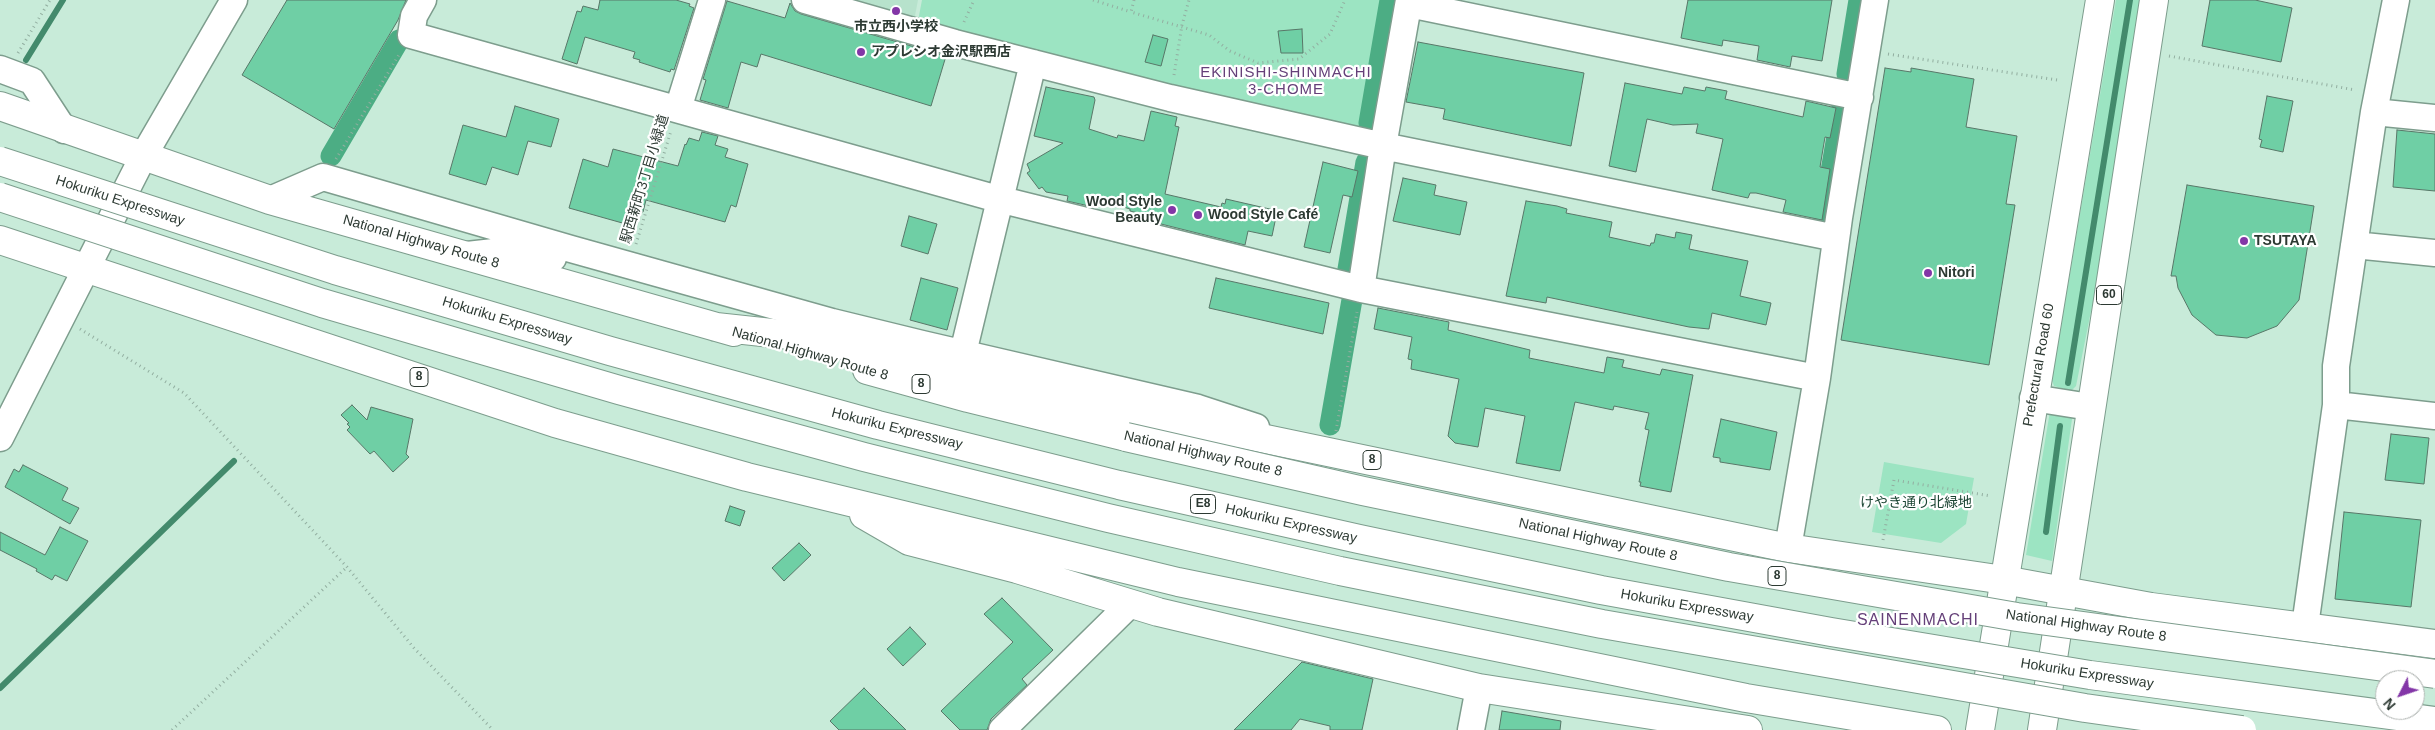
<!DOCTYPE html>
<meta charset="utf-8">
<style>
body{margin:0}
#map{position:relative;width:2435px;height:730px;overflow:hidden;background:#c8ebd9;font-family:Arial,sans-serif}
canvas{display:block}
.north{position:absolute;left:2375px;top:670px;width:50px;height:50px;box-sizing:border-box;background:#fff;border:1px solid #abb0ad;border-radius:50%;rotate:229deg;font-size:14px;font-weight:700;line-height:20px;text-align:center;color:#2d3a33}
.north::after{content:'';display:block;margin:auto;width:18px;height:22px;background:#8336a7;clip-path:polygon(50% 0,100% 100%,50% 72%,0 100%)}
</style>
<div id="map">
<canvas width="2435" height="730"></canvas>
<div class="north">N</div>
</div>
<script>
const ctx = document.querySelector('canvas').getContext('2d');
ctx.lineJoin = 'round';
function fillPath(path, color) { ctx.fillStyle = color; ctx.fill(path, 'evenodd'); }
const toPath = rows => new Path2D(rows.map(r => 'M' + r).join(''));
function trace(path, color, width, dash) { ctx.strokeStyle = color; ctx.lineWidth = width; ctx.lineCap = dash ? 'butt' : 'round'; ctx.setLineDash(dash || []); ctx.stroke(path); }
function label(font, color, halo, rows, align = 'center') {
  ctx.font = font + ' Arial,"Noto Sans JP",sans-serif'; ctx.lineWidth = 4.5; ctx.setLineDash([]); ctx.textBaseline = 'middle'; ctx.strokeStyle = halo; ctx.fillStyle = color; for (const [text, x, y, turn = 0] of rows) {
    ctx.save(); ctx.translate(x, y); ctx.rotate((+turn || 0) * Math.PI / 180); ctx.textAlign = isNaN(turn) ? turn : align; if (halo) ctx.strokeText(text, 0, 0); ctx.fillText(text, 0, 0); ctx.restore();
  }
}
fillPath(toPath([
 [838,0,918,0,914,21]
]), '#b7e2cc');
fillPath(toPath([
 [922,0,1385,0,1362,133,918,21],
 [2116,0,2146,0,2102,276,2092,306,2076,386,2071,391,2054,386,2052,380],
 [2050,411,2073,412,2052,561,2026,555],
 [1884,462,1974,478,1966,524,1941,543,1872,532]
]), '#9ce4c2');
trace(toPath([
 [26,60,63,0],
 [2068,383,2130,0],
 [2046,532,2060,426],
 [0,688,234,461]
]), '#438a6c', 6);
trace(toPath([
 [1847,74,1859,0],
 [1369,123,1390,0],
 [331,156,399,40],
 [1823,218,1842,107],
 [1348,269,1366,162],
 [1330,425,1353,294]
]), '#4cad84', 21);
const building = toPath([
 [287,0,406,0,398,20,334,129,242,75,287,0],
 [600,0,676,0,690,4,689,6,694,8,674,70,671,69,670,72,639,62,640,60,633,58,635,52,585,37,577,64,562,59,577,11,581,12,583,6,598,10,600,0],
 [1688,0,1832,0,1822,61,1792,56,1790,67,1757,60,1759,46,1723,40,1722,46,1681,38,1688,0],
 [2210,0,2255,0,2292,8,2281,62,2202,46,2210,0],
 [727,1,785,18,790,3,795,11,801,14,946,56,931,106,761,54,757,67,741,62,728,108,700,100,706,80,703,79,727,1],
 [1302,29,1303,53,1281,53,1278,31,1302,29],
 [1153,35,1168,39,1161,66,1145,62,1153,35],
 [1418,42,1584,73,1571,146,1443,119,1445,109,1406,102,1418,42],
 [1885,68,1911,72,1911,68,1974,79,1966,127,2017,136,2006,204,2015,205,1989,365,1841,340,1885,68],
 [1625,83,1682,94,1684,87,1705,91,1706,87,1727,91,1725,99,1803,117,1806,101,1836,108,1830,138,1825,137,1820,167,1830,169,1822,220,1783,212,1786,200,1756,193,1750,193,1748,198,1712,190,1723,139,1696,133,1698,124,1673,125,1647,119,1636,172,1609,166,1625,83],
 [1046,87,1094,97,1095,100,1089,129,1117,138,1118,135,1144,141,1151,111,1177,117,1175,126,1179,127,1165,194,1221,207,1222,203,1225,204,1226,199,1274,210,1277,212,1272,236,1248,231,1245,245,1141,219,1142,214,1130,211,1130,209,1120,206,1120,203,1091,197,1089,206,1067,201,1068,196,1046,192,1042,187,1039,189,1027,173,1030,171,1027,164,1063,143,1034,136,1046,87],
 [2267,96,2293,101,2283,152,2260,147,2262,140,2259,139,2267,96],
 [515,106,559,119,551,147,528,141,518,175,492,167,486,185,449,174,463,125,506,137,515,106],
 [2397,130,2435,134,2435,191,2393,187,2397,130],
 [702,132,718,136,715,145,728,149,725,157,748,164,736,207,731,205,725,222,646,200,643,212,638,211,633,226,569,208,583,159,608,167,613,149,678,166,685,144,686,145,689,138,699,141,702,132],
 [1323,162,1358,171,1352,197,1343,195,1330,253,1304,247,1323,162],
 [1403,178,1436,185,1434,195,1467,202,1460,235,1393,221,1403,178],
 [2187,185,2314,206,2299,300,2277,326,2247,338,2216,335,2192,315,2178,288,2176,276,2171,276,2187,185],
 [1526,201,1557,206,1567,209,1566,213,1612,222,1609,237,1650,246,1651,243,1654,243,1656,234,1675,238,1676,232,1692,235,1689,249,1748,261,1740,296,1771,303,1766,325,1712,313,1709,329,1689,327,1547,297,1546,303,1506,296,1526,201],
 [909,216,937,224,928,254,901,246,909,216],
 [921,278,958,288,947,330,910,320,921,278],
 [1216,278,1329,303,1323,334,1209,308,1216,278],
 [1378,308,1449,322,1448,330,1530,350,1529,358,1604,373,1607,357,1624,360,1622,367,1660,375,1662,369,1693,375,1671,492,1640,486,1641,482,1639,482,1649,430,1645,429,1649,413,1614,406,1613,410,1575,402,1560,471,1516,463,1525,416,1485,408,1478,447,1455,443,1448,436,1459,379,1411,369,1412,360,1408,359,1412,337,1374,329,1378,308],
 [352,405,367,420,371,407,413,419,406,454,409,457,393,472,374,451,370,454,347,430,350,427,347,424,349,423,341,415,352,405],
 [1721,419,1777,432,1770,470,1720,462,1720,458,1713,457,1721,419],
 [2391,434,2429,438,2424,484,2385,480,2391,434],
 [23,465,68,488,62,500,79,508,70,524,5,487,14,469,19,472,23,465],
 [730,506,745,511,740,526,725,521,730,506],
 [2344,512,2421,520,2411,607,2335,599,2344,512],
 [60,527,88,541,67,581,55,575,52,580,36,571,37,569,0,550,0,532,45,555,60,527],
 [799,543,811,555,784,581,772,568,799,543],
 [1002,598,1053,650,1022,679,1027,685,991,719,987,730,960,730,941,711,1013,642,984,614,1002,598],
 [910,627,926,644,903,666,887,649,910,627],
 [1302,662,1373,679,1362,730,1330,730,1330,726,1300,719,1291,730,1234,730,1302,662],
 [864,688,906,730,839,730,830,721,864,688],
 [1502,711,1561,721,1560,730,1499,730,1502,711]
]);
fillPath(building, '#6fcfa5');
trace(building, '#587768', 1);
const minor = toPath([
 [423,0,414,16,411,35,998,199,1361,289,1817,378],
 [805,0,955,43,1170,98,1383,146,1836,238],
 [2396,0,2374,112,2336,366,2336,405,2435,416],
 [1409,4,1860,97],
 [0,69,32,81,64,130],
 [678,109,712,0],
 [2374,112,2435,118],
 [270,200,323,177,571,249,832,322,922,344,1198,408,1256,427],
 [2354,245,2435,253],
 [467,255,503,251,553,258],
 [1361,289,1383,146,1409,0],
 [963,353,1033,63],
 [2033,398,2090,407],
 [0,438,144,155,234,0],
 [1788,548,1817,378,1839,218,1875,0],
 [2305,626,2336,405],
 [1002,730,1130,604],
 [1471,730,1479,688]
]);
const major = toPath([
 [1980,730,2100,0],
 [2042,730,2154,0]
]);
const highway = toPath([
 [0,106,270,200,734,332],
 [0,240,555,423,747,477,1178,582,1746,698,1937,730],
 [716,327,790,335,858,348,1007,385,1788,548,2004,580,2151,607,2435,644],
 [867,370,968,398,1126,437],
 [864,515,909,541,1017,569,1158,612,1479,688,1748,730]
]);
trace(minor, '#7d9d8d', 29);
trace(major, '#7d9d8d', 30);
trace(highway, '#7d9d8d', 30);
trace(toPath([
 [1093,0,1131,12],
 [1134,0,1131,12,1209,35,1230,51,1258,63,1299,59,1330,34,1345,0],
 [964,22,974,0],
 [18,53,50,0],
 [1888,54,2057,80],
 [2169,56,2355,90],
 [1174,75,1182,25,1189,0],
 [336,159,400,53],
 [636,244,671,131],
 [80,329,184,393,347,567,414,648,493,730],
 [1336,431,1357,312],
 [1883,540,1894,480,1991,496],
 [172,730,347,567]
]), '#92aea0', 3, [1, 4]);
trace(minor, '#fff', 26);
trace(major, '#fff', 28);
trace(highway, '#fff', 28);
const highwayBridge = toPath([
 [0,161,335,270,610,351,878,425,1119,485,1359,539,1601,590,1831,632,2090,675,2435,721],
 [0,197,322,303,619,390,864,457,1108,518,1340,571,1602,624,2085,708,2242,730],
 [1126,437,1363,491,1729,567,2017,617,2435,674]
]);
trace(highwayBridge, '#7d9d8d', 30, []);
trace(highwayBridge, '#fff', 28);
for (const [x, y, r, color] of [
 [896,11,5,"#8336a7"],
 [861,52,5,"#8336a7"],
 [1172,210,5,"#8336a7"],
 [1198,215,5,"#8336a7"],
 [2244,241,5,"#8336a7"],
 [1928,273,5,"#8336a7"]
]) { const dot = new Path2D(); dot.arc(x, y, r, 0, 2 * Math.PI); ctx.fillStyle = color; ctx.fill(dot); trace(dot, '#fff', 2); }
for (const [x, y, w] of [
 [2109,295,25],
 [419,377,18],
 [921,384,18],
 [1372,460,18],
 [1203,504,25],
 [1777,576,18]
]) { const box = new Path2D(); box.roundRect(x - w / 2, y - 9.5, w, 19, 4); ctx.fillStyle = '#fff'; ctx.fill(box); trace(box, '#2d3a33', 1); }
label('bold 12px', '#2d3a33', null, [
 ["60",2109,295],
 ["8",419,377],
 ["8",921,384],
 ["8",1372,460],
 ["E8",1203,504],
 ["8",1777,576]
]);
label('bold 14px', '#2d3a33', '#fff', [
 ["市立西小学校",896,27,"center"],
 ["アプレシオ金沢駅西店",871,52],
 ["Wood Style",1162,202,"right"],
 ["Beauty",1162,218,"right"],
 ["Wood Style Café",1208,215],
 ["TSUTAYA",2254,241],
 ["Nitori",1938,273]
], 'left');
label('14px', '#2d3a33', '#fff', [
 ["駅西新町3丁目小緑道",645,179,-73],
 ["Hokuriku Expressway",120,201,18],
 ["National Highway Route 8",421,242,16],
 ["Hokuriku Expressway",507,321,17],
 ["National Highway Route 8",810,354,16],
 ["Prefectural Road 60",2039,365,-80],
 ["Hokuriku Expressway",897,429,14],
 ["National Highway Route 8",1203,454,13],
 ["Hokuriku Expressway",1291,524,13],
 ["National Highway Route 8",1598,540,12],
 ["Hokuriku Expressway",1687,606,10],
 ["National Highway Route 8",2086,626,8],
 ["Hokuriku Expressway",2087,674,9]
]);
label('14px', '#1b4533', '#fff', [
 ["けやき通り北緑地",1916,503]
]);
ctx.letterSpacing = '1px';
label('15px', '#654079', '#fff', [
 ["EKINISHI-SHINMACHI",1286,73],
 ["3-CHOME",1286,90]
]);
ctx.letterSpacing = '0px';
ctx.letterSpacing = '1px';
label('16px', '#654079', '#fff', [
 ["SAINENMACHI",1918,621]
]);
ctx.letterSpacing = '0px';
</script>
